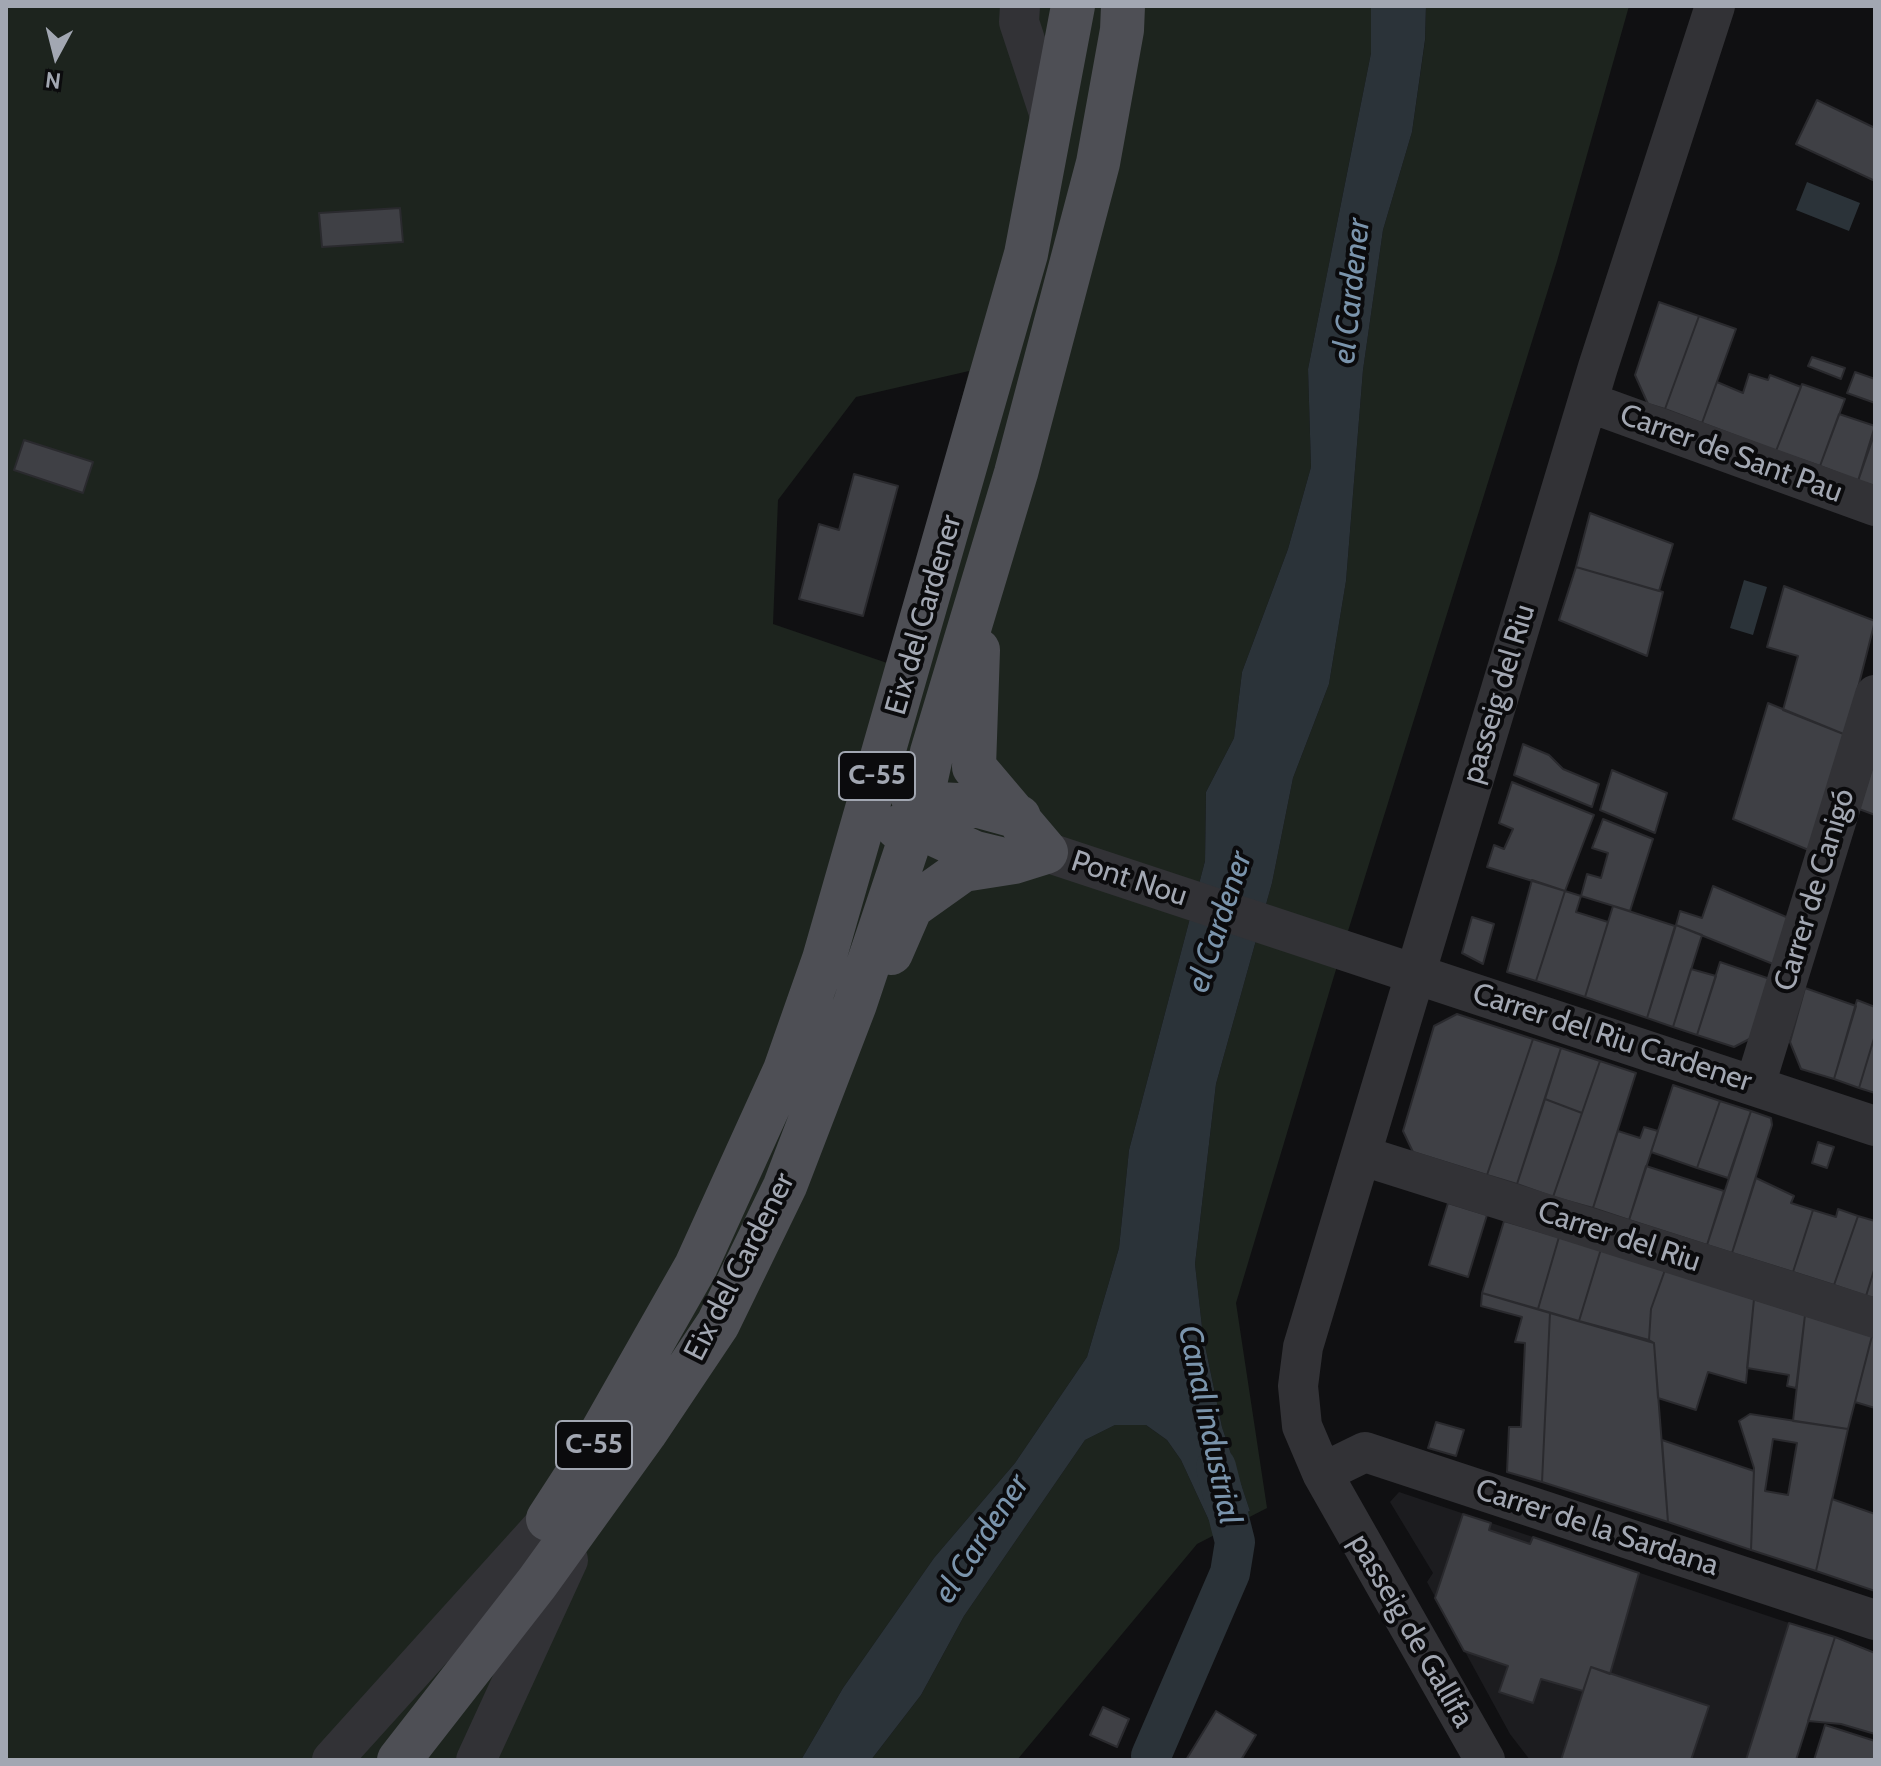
<!DOCTYPE html>
<meta charset="utf-8">
<style>
body{margin:0}
#map{position:relative;width:1881px;height:1766px;overflow:hidden;background:#101012;font-family:Cabin,sans-serif}
canvas{display:block}
.frame{position:absolute;inset:0;border:8px solid #a2a7b2;pointer-events:none}
.north{position:absolute;left:16px;top:16px;width:80px;height:80px;-webkit-text-stroke:6px #0b0b0d;paint-order:stroke;rotate:187deg;font-size:22px;font-weight:700;line-height:32px;text-align:center;color:#a2a7b2}
.north::after{content:'';display:block;margin:auto;width:28px;height:36px;background:#a2a7b2;clip-path:polygon(50% 0,100% 100%,50% 72%,0 100%)}
</style>
<div id="map">
<canvas width="1881" height="1766"></canvas>
<div class="frame"></div>
<div class="north">N</div>
</div>
<script>
const ctx = document.querySelector('canvas').getContext('2d');
ctx.lineJoin = 'round';
function fillPath(path, color) { ctx.fillStyle = color; ctx.fill(path, 'evenodd'); }
const toPath = rows => new Path2D(rows.map(r => 'M' + r).join(''));
function trace(path, color, width, dash) { ctx.strokeStyle = color; ctx.lineWidth = width; ctx.lineCap = dash ? 'butt' : 'round'; ctx.setLineDash(dash || []); ctx.stroke(path); }
function label(font, color, halo, rows, align = 'center') {
  ctx.font = font + ' Cabin,sans-serif'; ctx.lineWidth = 8; ctx.setLineDash([]); ctx.textBaseline = 'middle'; ctx.strokeStyle = halo; ctx.fillStyle = color; for (const [text, x, y, turn = 0] of rows) {
    ctx.save(); ctx.translate(x, y); ctx.rotate((+turn || 0) * Math.PI / 180); ctx.textAlign = isNaN(turn) ? turn : align; if (halo) ctx.strokeText(text, 0, 0); ctx.fillText(text, 0, 0); ctx.restore();
  }
}
fillPath(toPath([
 [1399,1492,1789,1623,1746,1760,1691,1760,1709,1706,1583,1691,1561,1760,1530,1760,1510,1734,1427,1582,1433,1573,1390,1502]
]), '#1c1c1f');
fillPath(toPath([
 [6,6,1371,6,1371,53,1308,369,1311,467,1288,549,1242,672,1234,738,1206,792,1205,861,1129,1150,1119,1248,1087,1357,1015,1463,934,1558,843,1688,801,1760,6,1760],
 [969,371,893,665,773,624,778,500,856,397],
 [1426,6,1629,6,1557,261,1334,976,1236,1303,1267,1508,1197,1544,1017,1760,871,1760,921,1695,964,1616,1085,1440,1115,1425,1146,1425,1167,1440,1181,1460,1212,1527,1250,1511,1222,1427,1203,1336,1195,1264,1216,1084,1272,883,1293,778,1329,684,1346,581,1363,370,1383,230,1412,132,1425,41]
]), '#1d241e');
fillPath(toPath([
 [1371,6,1426,6,1425,40,1412,132,1383,230,1363,370,1346,581,1329,684,1293,778,1272,883,1216,1084,1195,1264,1203,1336,1222,1427,1250,1511,1212,1527,1181,1460,1167,1440,1146,1425,1115,1425,1085,1440,964,1616,921,1695,871,1760,801,1760,843,1688,934,1558,1015,1463,1087,1357,1119,1248,1129,1150,1205,861,1206,792,1234,738,1242,672,1288,549,1311,467,1308,369,1371,53],
 [1807,182,1860,203,1849,231,1796,210],
 [1744,580,1767,587,1753,635,1730,628]
]), '#2b3339');
trace(toPath([
 [1151,1756,1230,1573,1235,1542,1216,1467]
]), '#2b3339', 40);
const building = toPath([
 [1817,100,1875,128,1875,181,1796,144,1817,100],
 [400,208,403,242,322,247,319,213,400,208],
 [1659,302,1699,316,1665,409,1648,404,1635,375,1659,302],
 [1699,316,1736,329,1702,423,1665,409,1699,316],
 [1812,357,1845,368,1841,379,1808,366,1812,357],
 [1855,372,1875,379,1875,403,1847,393,1855,372],
 [1749,374,1768,380,1770,375,1801,387,1776,451,1702,423,1717,382,1743,393,1749,374],
 [1802,384,1845,399,1820,466,1776,451,1802,384],
 [1839,414,1875,426,1858,481,1820,466,1839,414],
 [1875,432,1875,486,1858,481,1875,432],
 [24,440,93,462,83,493,14,470,24,440],
 [854,474,898,486,863,616,799,599,819,524,839,530,854,474],
 [1590,513,1673,544,1659,591,1576,567,1590,513],
 [1576,567,1663,592,1647,656,1559,620,1576,567],
 [1784,586,1875,621,1846,735,1783,710,1798,656,1767,647,1784,586],
 [1768,703,1846,735,1811,851,1733,819,1768,703],
 [1523,744,1549,755,1563,769,1599,784,1592,807,1514,775,1523,744],
 [1875,758,1875,815,1859,809,1875,758],
 [1612,770,1667,793,1655,833,1600,810,1612,770],
 [1512,782,1594,815,1565,891,1487,867,1494,845,1504,849,1513,829,1499,823,1512,782],
 [1603,819,1653,839,1630,911,1581,896,1587,874,1601,878,1608,853,1592,848,1603,819],
 [1532,880,1565,891,1536,981,1507,972,1532,880],
 [1713,886,1791,919,1778,966,1676,925,1680,911,1702,918,1713,886],
 [1565,891,1581,896,1576,912,1608,922,1585,997,1536,981,1565,891],
 [1613,906,1675,926,1647,1018,1585,997,1613,906],
 [1472,917,1494,924,1483,964,1462,953,1472,917],
 [1676,925,1702,935,1673,1027,1647,1018,1676,925],
 [1720,962,1773,980,1757,1035,1734,1047,1697,1035,1720,962],
 [1691,969,1716,976,1697,1035,1673,1027,1691,969],
 [1805,988,1856,1006,1834,1079,1801,1069,1790,1042,1805,988],
 [1857,1000,1875,1007,1875,1035,1859,1088,1834,1079,1857,1000],
 [1457,1014,1533,1039,1487,1175,1413,1152,1403,1131,1434,1026,1457,1014],
 [1875,1035,1875,1093,1859,1088,1875,1035],
 [1533,1039,1561,1048,1517,1184,1487,1175,1533,1039],
 [1561,1048,1600,1061,1582,1113,1545,1099,1561,1048],
 [1600,1061,1636,1073,1593,1208,1553,1197,1600,1061],
 [1673,1085,1720,1101,1697,1168,1651,1152,1673,1085],
 [1545,1099,1582,1113,1553,1197,1517,1184,1545,1099],
 [1720,1101,1751,1111,1728,1178,1697,1168,1720,1101],
 [1751,1111,1771,1118,1772,1125,1732,1253,1707,1245,1751,1111],
 [1644,1127,1658,1131,1629,1220,1593,1208,1618,1131,1640,1138,1644,1127],
 [1818,1142,1834,1147,1827,1168,1812,1163,1818,1142],
 [1646,1166,1724,1191,1707,1245,1629,1220,1646,1166],
 [1756,1178,1794,1196,1791,1203,1813,1210,1793,1272,1732,1253,1756,1178],
 [1448,1203,1487,1215,1468,1277,1429,1265,1448,1203],
 [1838,1209,1858,1216,1834,1285,1793,1272,1813,1210,1836,1217,1838,1209],
 [1858,1216,1875,1221,1875,1267,1866,1296,1834,1285,1858,1216],
 [1504,1221,1559,1237,1538,1309,1482,1293,1504,1221],
 [1559,1237,1601,1249,1579,1321,1538,1309,1559,1237],
 [1601,1249,1665,1270,1651,1309,1649,1340,1579,1321,1601,1249],
 [1875,1267,1875,1298,1866,1296,1875,1267],
 [1665,1270,1754,1299,1746,1383,1708,1372,1696,1410,1658,1398,1654,1343,1649,1340,1651,1309,1665,1270],
 [1482,1293,1550,1313,1542,1482,1507,1472,1509,1427,1521,1427,1525,1343,1515,1342,1522,1317,1481,1306,1482,1293],
 [1754,1299,1805,1315,1796,1388,1787,1386,1789,1375,1747,1368,1754,1299],
 [1550,1313,1654,1343,1668,1522,1542,1482,1550,1313],
 [1805,1315,1872,1336,1848,1429,1793,1421,1805,1315],
 [1872,1336,1875,1337,1875,1408,1855,1402,1872,1336],
 [1750,1414,1848,1429,1816,1571,1751,1550,1754,1468,1739,1421,1750,1414],
 [1773,1439,1797,1443,1788,1495,1765,1491,1773,1439],
 [1436,1422,1464,1430,1456,1456,1428,1448,1436,1422],
 [1662,1440,1754,1471,1751,1550,1668,1522,1662,1440],
 [1832,1499,1875,1514,1875,1591,1816,1571,1832,1499],
 [1463,1514,1491,1523,1489,1530,1530,1544,1533,1537,1639,1573,1610,1674,1591,1667,1583,1691,1541,1679,1533,1703,1499,1692,1508,1666,1464,1651,1435,1598,1463,1514],
 [1789,1623,1835,1637,1796,1760,1746,1760,1789,1623],
 [1835,1637,1875,1653,1875,1734,1841,1724,1808,1721,1835,1637],
 [1591,1667,1709,1706,1691,1760,1561,1760,1591,1667],
 [1103,1707,1129,1719,1117,1747,1090,1735,1103,1707],
 [1216,1711,1256,1735,1241,1760,1186,1760,1216,1711],
 [1825,1725,1875,1741,1875,1760,1814,1760,1825,1725]
]);
fillPath(building, '#3f4045');
trace(building, '#2a2a2e', 2);
trace(toPath([
 [1020,6,1019,22,1052,122],
 [1588,402,1875,506],
 [1046,852,1875,1126],
 [1755,1085,1875,695],
 [1363,1156,1875,1318],
 [1322,1473,1365,1452,1875,1620],
 [332,1760,546,1523],
 [476,1760,568,1560],
 [1485,1760,1322,1473,1302,1426,1298,1386,1303,1347,1598,367,1715,6]
]), '#323236', 40);
trace(toPath([
 [910,788,918,815,938,836,975,853,1008,861],
 [898,828,937,804,979,806,1019,817],
 [891,953,911,907,963,870,1014,862,1046,852,974,767,978,650],
 [548,1519,583,1465,696,1266,785,1070,824,959,1026,254,1073,6],
 [399,1760,537,1583,645,1433,718,1324,785,1186,855,1004,918,815,932,752,1016,473,1098,163,1122,30,1123,6]
]), '#4e4f55', 44);
for (const [x, y, w] of [
 [877,776,76],
 [594,1445,76]
]) { const box = new Path2D(); box.roundRect(x - w / 2, y - 24, w, 48, 6); ctx.fillStyle = '#0b0b0d'; ctx.fill(box); trace(box, '#a2a7b2', 2); }
label('bold 28px', '#a2a7b2', null, [
 ["C-55",877,776],
 ["C-55",594,1445]
]);
label('30px', '#a2a7b2', '#0b0b0d', [
 ["Carrer de Sant Pau",1731,454,20],
 ["Eix del Cardener",924,615,-74],
 ["passeig del Riu",1499,694,-73],
 ["Pont Nou",1129,879,18],
 ["Carrer de Canigó",1815,890,-73],
 ["Carrer del Riu Cardener",1612,1038,18],
 ["Carrer del Riu",1619,1237,18],
 ["Eix del Cardener",740,1267,-63],
 ["Carrer de la Sardana",1597,1528,18],
 ["passeig de Gallifa",1411,1631,60]
]);
label('italic 32px', '#7a94ac', '#0b0b0d', [
 ["el Cardener",1352,291,-84],
 ["el Cardener",1220,922,-72],
 ["Canal industrial",1209,1425,78],
 ["el Cardener",982,1539,-57]
]);
</script>
